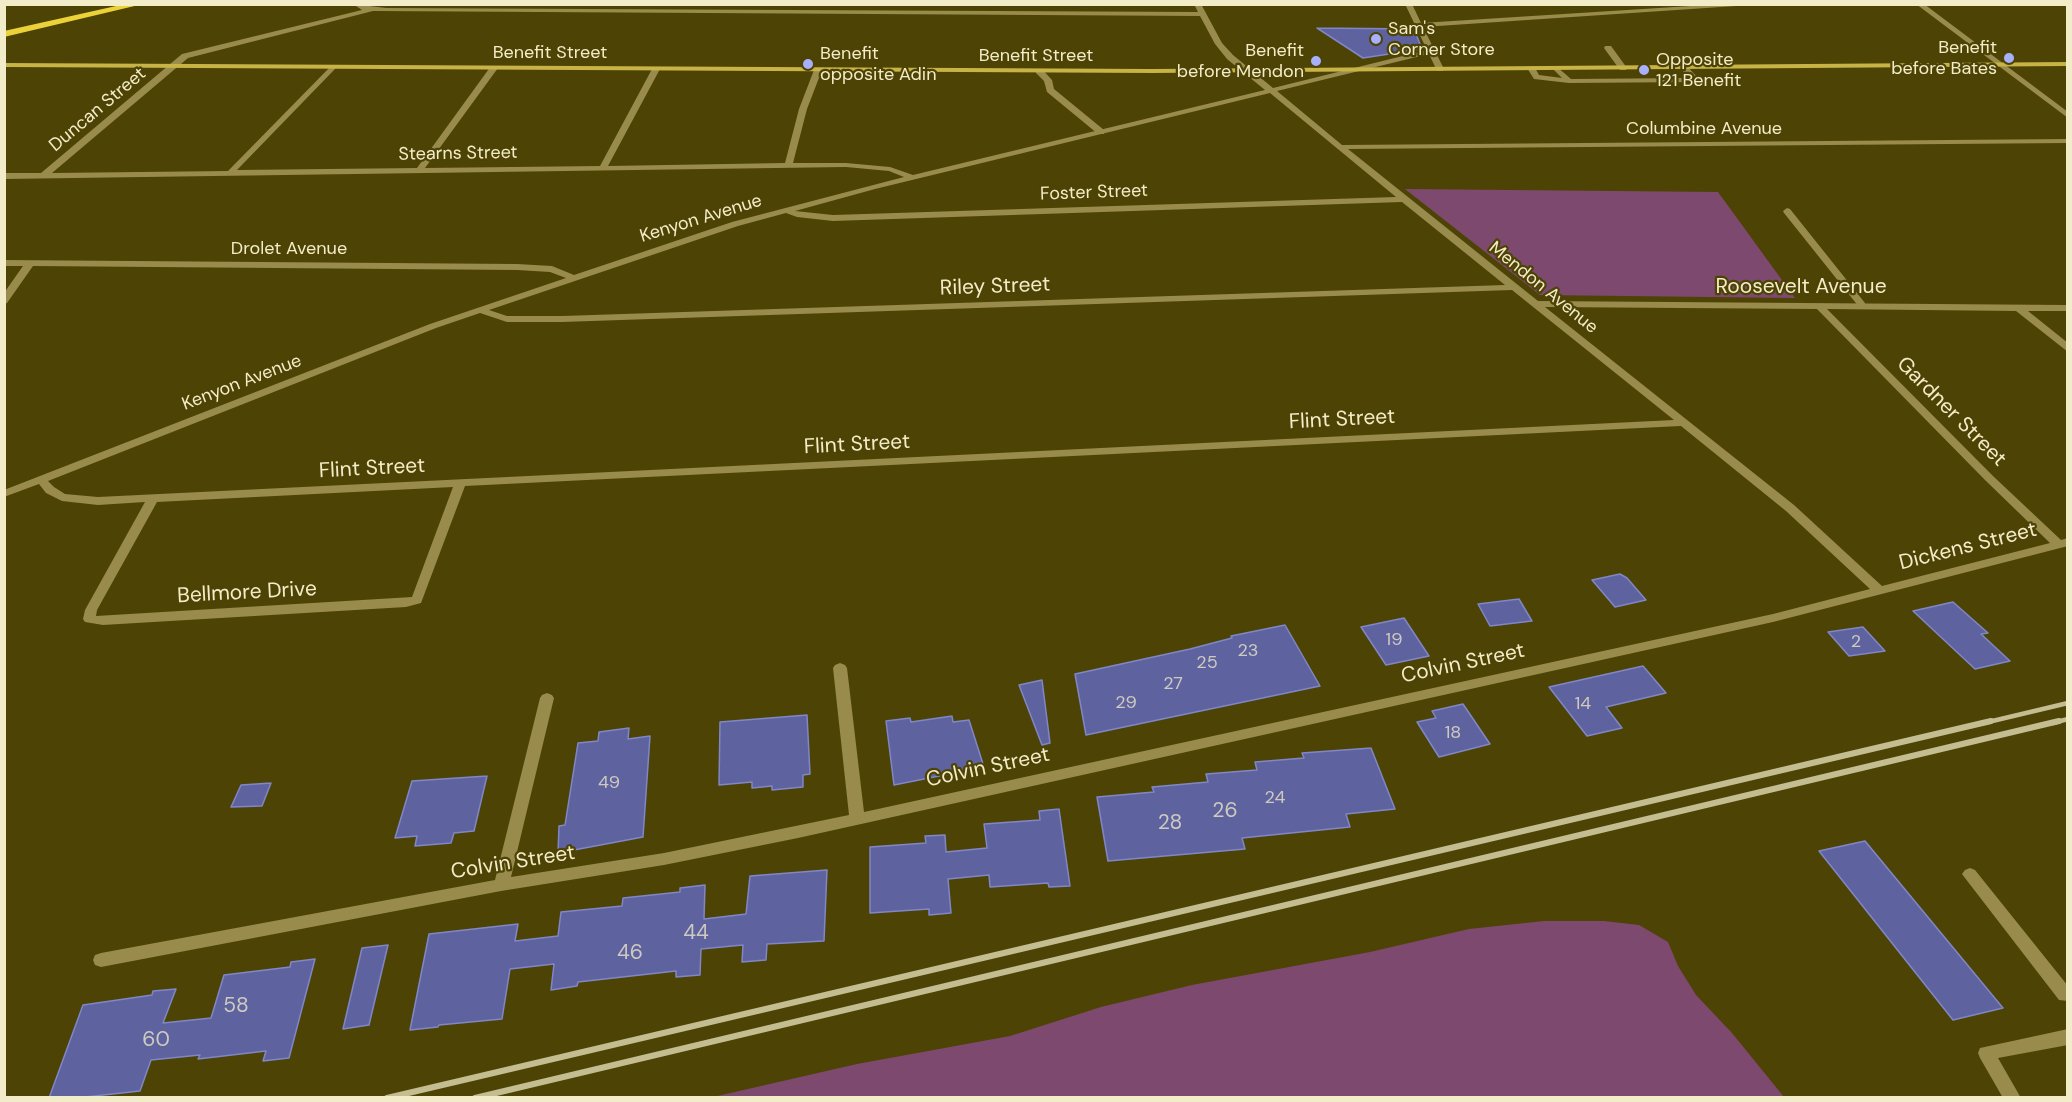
<!DOCTYPE html>
<style>
body{margin:0}
#map{position:relative;width:2072px;height:1102px;overflow:hidden;background:#4d4304;font-family:"DM Sans",sans-serif}
canvas{display:block}
.frame{position:absolute;inset:0;border:6px solid #f3ecc8;pointer-events:none}
</style>
<div id="map">
<canvas width="2072" height="1102"></canvas>
<div class="frame"></div>
</div>
<script>
const ctx = document.querySelector('canvas').getContext('2d');
ctx.lineJoin = 'round';
function fillPath(path, color) { ctx.fillStyle = color; ctx.fill(path, 'evenodd'); }
const toPath = rows => new Path2D(rows.map(r => 'M' + r).join(''));
function trace(path, color, width, dash) { ctx.strokeStyle = color; ctx.lineWidth = width; ctx.lineCap = dash ? 'butt' : 'round'; ctx.setLineDash(dash || []); ctx.stroke(path); }
function label(font, color, halo, rows, align = 'center') {
  ctx.font = font + ' "DM Sans",sans-serif'; ctx.lineWidth = 4.5; ctx.setLineDash([]); ctx.textBaseline = 'middle'; ctx.strokeStyle = halo; ctx.fillStyle = color; for (const [text, x, y, turn = 0] of rows) {
    ctx.save(); ctx.translate(x, y); ctx.rotate((+turn || 0) * Math.PI / 180); ctx.textAlign = isNaN(turn) ? turn : align; if (halo) ctx.strokeText(text, 0, 0); ctx.fillText(text, 0, 0); ctx.restore();
  }
}
fillPath(toPath([
 [1405,189,1718,192,1795,298,1540,295],
 [1544,921,1604,921,1639,925,1668,942,1678,966,1696,995,1732,1033,1784,1097,713,1097,857,1064,1010,1036,1101,1007,1192,985,1370,952,1469,929]
]), '#7e496e');
const building = toPath([
 [1317,28,1414,29,1422,49,1363,58,1317,28],
 [1620,574,1627,578,1646,600,1615,607,1592,580,1620,574],
 [1519,599,1532,621,1490,626,1478,604,1519,599],
 [1953,602,1988,633,1981,634,2010,661,1975,669,1913,611,1953,602],
 [1404,618,1429,656,1386,665,1361,627,1404,618],
 [1285,625,1320,686,1086,735,1075,674,1190,649,1232,638,1231,636,1285,625],
 [1863,627,1885,651,1849,656,1828,632,1863,627],
 [1643,666,1666,693,1606,707,1622,728,1587,736,1549,687,1643,666],
 [1042,680,1050,743,1042,745,1019,685,1042,680],
 [1463,704,1490,744,1439,757,1417,722,1436,718,1432,711,1463,704],
 [807,715,810,774,803,775,803,787,772,790,772,786,752,788,752,782,719,785,720,722,807,715],
 [952,716,953,722,969,720,984,767,894,785,886,721,910,718,911,722,952,716],
 [629,728,628,739,650,736,643,837,558,853,559,826,565,825,578,743,598,741,599,732,629,728],
 [1371,748,1395,809,1346,814,1350,827,1242,838,1245,849,1108,861,1097,797,1154,792,1152,787,1208,782,1206,774,1257,770,1255,762,1304,758,1302,753,1371,748],
 [487,776,474,831,454,833,451,843,415,846,417,836,395,838,412,781,487,776],
 [271,783,262,806,231,807,241,785,271,783],
 [1059,809,1070,886,1049,887,1048,883,990,887,989,875,948,879,951,913,929,915,929,909,870,913,870,847,926,843,925,836,945,835,946,852,987,848,984,824,1040,820,1039,811,1059,809],
 [1865,841,1941,933,2003,1008,1953,1020,1819,851,1865,841],
 [827,870,824,941,767,944,766,960,742,962,743,945,701,949,700,975,676,977,676,971,578,982,577,986,551,990,554,964,510,969,502,1019,439,1025,438,1027,410,1030,429,934,518,924,515,941,558,936,561,912,622,906,623,898,680,892,680,888,705,885,704,919,746,914,750,876,827,870],
 [388,945,369,1025,343,1029,362,948,388,945],
 [315,959,289,1058,263,1061,266,1051,198,1059,200,1055,151,1060,140,1091,76,1098,49,1098,83,1005,152,995,153,991,176,989,163,1023,211,1018,224,975,290,967,291,962,315,959]
]);
fillPath(building, '#5e63a0');
trace(building, '#8087c6', 1.5);
fillPath(toPath([
 [1605,46,1611,46,1627,68,1626,70,1620,70,1604,48,1605,46],
 [1680,65,1686,65,1698,78,1698,82,1569,83,1534,79,1527,68,1534,66,1539,75,1562,78,1552,68,1556,66,1571,79,1689,78,1679,67,1680,65],
 [1036,69,1042,69,1052,80,1054,89,1104,130,1104,134,1098,134,1047,92,1044,81,1036,73,1036,69],
 [1787,208,1790,209,1865,303,1865,307,1859,307,1784,213,1783,211,1787,208],
 [1970,868,1975,870,2068,986,2068,1001,2059,1000,1965,878,1962,874,1965,870,1970,868],
 [2068,1029,2068,1045,1998,1058,2021,1098,2003,1098,1980,1058,1978,1053,1980,1048,2068,1029]
]), '#988b4b');
fillPath(toPath([
 [353,4,386,8,1198,12,1194,4,1201,4,1222,43,1233,55,1273,88,1427,50,1405,4,1412,4,1421,23,1722,4,1766,4,1423,27,1444,69,1443,71,1437,71,1429,54,1277,91,1342,145,2068,139,2068,143,1348,149,1538,301,2068,305,2068,311,2028,311,2068,343,2068,352,2016,311,1827,309,1993,476,2061,540,2068,538,2068,546,1773,622,798,838,664,865,501,891,101,967,95,965,93,960,95,955,101,953,495,880,540,698,542,695,547,693,552,695,554,698,511,877,664,853,849,815,833,668,835,665,840,663,845,665,847,668,864,812,1773,614,1870,589,1786,511,1681,426,465,486,421,603,406,607,103,625,85,622,83,619,85,610,145,502,98,505,62,501,46,493,39,484,4,497,4,490,430,324,566,278,550,272,517,270,33,266,7,303,4,304,4,293,23,266,4,266,4,260,517,264,552,266,574,275,732,222,904,177,889,171,846,167,4,179,4,173,41,173,182,54,362,10,353,4],
 [373,11,1200,16,1215,44,1227,59,1265,90,913,175,890,167,846,163,793,163,807,109,822,70,818,68,814,70,799,109,785,163,608,166,660,69,656,67,652,69,600,166,425,168,498,68,494,66,491,66,417,168,237,170,335,69,336,67,332,65,228,171,52,173,188,58,373,11],
 [1270,93,1396,197,833,215,795,211,875,189,1270,93],
 [1402,202,1505,285,562,316,507,316,489,310,738,226,786,213,797,217,833,221,1402,202],
 [1512,290,1674,420,98,497,65,494,54,487,48,481,436,328,480,313,507,322,562,322,1512,290],
 [1545,307,1817,309,1985,480,2050,543,1882,586,1794,505,1545,307],
 [453,487,412,597,96,616,97,610,157,502,453,487],
 [1916,4,1924,4,2068,112,2068,118,1916,4]
]), '#988b4b');
fillPath(toPath([
 [2068,62,2068,66,1152,73,4,67,4,63,1152,69,2068,62]
]), '#c7b346');
fillPath(toPath([
 [125,4,143,4,4,37,4,31,125,4]
]), '#ecd239');
trace(toPath([
 [1984,723,2068,703],
 [2053,723,2068,719]
]), '#c4bd91', 4.5);
trace(toPath([
 [387,1098,1991,721],
 [475,1098,2059,721]
]), '#c4bd91', 6);
for (const [x, y, r, color] of [
 [1376,39,6,"#a8b0fc"],
 [2009,58,6,"#a8b0fc"],
 [1316,61,6,"#a8b0fc"],
 [808,64,6,"#a8b0fc"],
 [1644,70,6,"#a8b0fc"]
]) { const dot = new Path2D(); dot.arc(x, y, r, 0, 2 * Math.PI); ctx.fillStyle = color; ctx.fill(dot); trace(dot, '#4d4304', 2); }
label('18px', '#f3ecc8', '#4d4304', [
 ["Sam's",1388,29],
 ["Corner Store",1388,50],
 ["Benefit",1997,48,"right"],
 ["before Bates",1997,69,"right"],
 ["Benefit",1304,51,"right"],
 ["before Mendon",1304,72,"right"],
 ["Benefit",820,54],
 ["opposite Adin",820,75],
 ["Opposite",1656,60],
 ["121 Benefit",1656,81]
], 'left');
label('18px', '#f3ecc8', '#4d4304', [
 ["Benefit Street",550,53],
 ["Benefit Street",1036,56],
 ["Duncan Street",98,110,-40],
 ["Columbine Avenue",1704,129],
 ["Stearns Street",458,154,-1],
 ["Foster Street",1094,193,-2],
 ["Kenyon Avenue",701,219,-17],
 ["Drolet Avenue",289,249],
 ["Mendon Avenue",1543,288,39],
 ["Kenyon Avenue",242,383,-21]
]);
label('18px', '#cecabe', null, [
 ["19",1394,640],
 ["2",1856,642],
 ["23",1248,651],
 ["25",1207,663],
 ["27",1173,684],
 ["29",1126,703],
 ["14",1583,704],
 ["18",1453,733],
 ["49",609,783],
 ["24",1275,798]
]);
label('21px', '#f3ecc8', '#4d4304', [
 ["Riley Street",995,287,-2],
 ["Roosevelt Avenue",1801,287],
 ["Gardner Street",1951,412,45],
 ["Flint Street",1342,420,-3],
 ["Flint Street",857,445,-3],
 ["Flint Street",372,469,-3],
 ["Dickens Street",1968,547,-14],
 ["Bellmore Drive",247,593,-3],
 ["Colvin Street",1463,664,-12],
 ["Colvin Street",988,768,-12],
 ["Colvin Street",513,863,-9]
]);
label('21px', '#cecabe', null, [
 ["26",1225,811],
 ["28",1170,823],
 ["44",696,933],
 ["46",630,953],
 ["58",236,1006],
 ["60",156,1040]
]);
</script>
